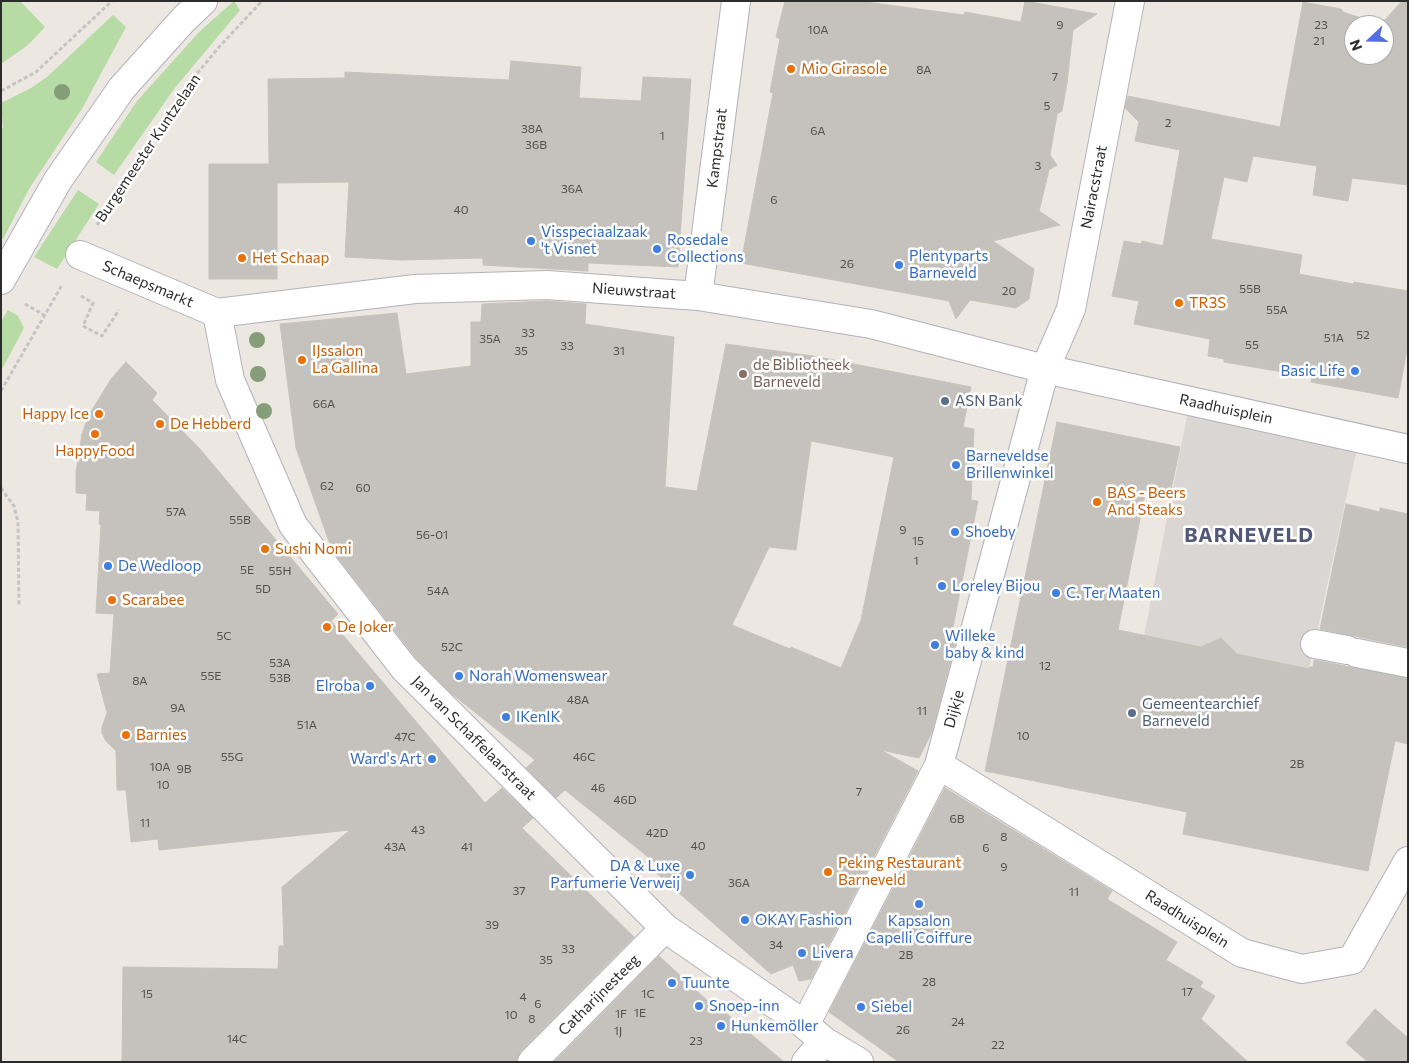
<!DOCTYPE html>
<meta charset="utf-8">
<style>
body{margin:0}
#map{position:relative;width:1409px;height:1063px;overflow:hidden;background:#ece7e1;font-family:Commissioner,sans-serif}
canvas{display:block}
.frame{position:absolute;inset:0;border:2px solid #2c2c2c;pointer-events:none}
.north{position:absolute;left:1344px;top:15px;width:50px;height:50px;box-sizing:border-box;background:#fff;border:1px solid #ababab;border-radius:50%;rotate:249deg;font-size:14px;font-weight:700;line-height:20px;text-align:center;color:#2c2c2c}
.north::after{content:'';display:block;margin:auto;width:18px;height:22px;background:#556de4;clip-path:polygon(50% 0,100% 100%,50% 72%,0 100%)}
</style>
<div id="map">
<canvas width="1409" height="1063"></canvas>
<div class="frame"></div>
<div class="north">N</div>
</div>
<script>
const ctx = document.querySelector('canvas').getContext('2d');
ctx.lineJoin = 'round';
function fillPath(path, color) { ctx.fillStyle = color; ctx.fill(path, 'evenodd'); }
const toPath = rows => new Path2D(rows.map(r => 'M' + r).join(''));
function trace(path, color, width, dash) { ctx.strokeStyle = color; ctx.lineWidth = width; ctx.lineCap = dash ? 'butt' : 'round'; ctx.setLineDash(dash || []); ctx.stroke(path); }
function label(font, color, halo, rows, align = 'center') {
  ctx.font = font + ' Commissioner,sans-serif'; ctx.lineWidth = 5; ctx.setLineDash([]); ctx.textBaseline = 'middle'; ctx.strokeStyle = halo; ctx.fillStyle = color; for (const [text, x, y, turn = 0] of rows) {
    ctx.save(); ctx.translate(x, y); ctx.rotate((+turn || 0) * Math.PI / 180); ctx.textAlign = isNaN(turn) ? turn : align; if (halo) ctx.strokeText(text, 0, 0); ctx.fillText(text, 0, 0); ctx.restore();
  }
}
fillPath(toPath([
 [1,1,20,1,45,27,28,45,1,64],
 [234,1,240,10,174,89,114,175,96,162,137,101,199,32],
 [113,15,126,27,83,107,29,189,3,239,1,238,1,128,3,128,1,103,31,88,47,77],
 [78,190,99,204,57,269,34,257],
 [8,310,18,316,24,328,1,371,1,321]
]), '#b6dba4');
fillPath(toPath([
 [1190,401,1359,439,1309,669,1144,636]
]), '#d9d6d3');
const building = toPath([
 [785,1,858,1,964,15,965,12,1021,22,1025,1,1097,14,1073,30,1067,83,1062,111,1057,114,1050,155,1057,165,1049,170,1039,211,1060,225,993,241,1034,269,1029,299,1016,308,970,300,956,319,949,301,741,263,773,93,770,92,780,39,776,37,785,1],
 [1402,1,1408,1,1408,185,1352,178,1348,201,1313,195,1317,166,1253,156,1247,182,1224,177,1211,239,1302,255,1299,274,1353,284,1354,282,1408,291,1408,344,1398,398,1311,382,1312,377,1224,362,1224,359,1208,356,1210,339,1134,324,1139,301,1112,296,1124,241,1141,244,1142,241,1163,246,1180,150,1135,141,1139,122,1125,108,1128,96,1280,127,1303,2,1341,9,1343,12,1361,18,1385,20,1402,1],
 [1354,25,1384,25,1384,55,1354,55,1354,25],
 [511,61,581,67,579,98,641,101,643,77,691,79,678,267,588,263,588,271,483,265,483,258,401,260,345,257,349,182,277,183,277,279,209,279,209,164,269,164,268,79,345,78,345,72,509,80,511,61],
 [547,301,586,304,585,324,674,337,665,487,697,491,726,344,813,356,971,387,963,427,974,429,971,500,978,501,952,632,958,633,932,732,919,758,881,750,918,771,811,979,799,981,793,965,771,974,654,871,658,865,565,790,556,798,526,768,535,760,452,694,416,658,332,550,296,448,280,324,397,313,406,374,471,366,471,322,481,322,482,304,547,301],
 [811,441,894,457,861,620,841,668,791,647,790,649,732,625,769,547,796,550,811,441],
 [126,362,157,393,152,400,200,449,338,614,331,621,485,803,502,788,533,818,522,828,634,937,521,1051,517,1058,517,1062,122,1062,123,967,278,969,279,946,284,946,282,887,350,830,159,850,158,839,131,842,126,790,117,790,116,751,106,741,102,733,102,727,107,713,97,674,110,673,114,614,96,613,101,525,99,524,100,511,86,510,87,494,76,493,76,472,82,434,89,415,111,379,126,362],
 [1057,422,1180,447,1169,499,1145,494,1118,630,1201,647,1221,638,1237,654,1309,669,1310,667,1313,667,1314,660,1408,678,1408,744,1395,741,1368,871,1183,834,1187,812,985,771,1057,422],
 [1346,504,1380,512,1380,508,1408,514,1408,647,1320,629,1346,504],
 [945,788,1112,891,1107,899,1177,942,1166,960,1203,982,1200,987,1215,996,1201,1019,1248,1062,899,1062,829,1012,945,788],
 [659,956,711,1004,713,1002,784,1062,554,1062,659,956],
 [1375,1009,1408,1038,1408,1062,1368,1062,1346,1043,1375,1009]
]);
fillPath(building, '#c5c1bc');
trace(building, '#c7c3ba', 1);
const street = toPath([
 [80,255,217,313,415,289,547,285,698,296,871,324,1045,369,1408,449],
 [698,296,736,1],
 [217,313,230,380,293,525,404,668,665,928,805,1025,824,1041,859,1062],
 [1315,644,1347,650],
 [1357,653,1408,663],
 [939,765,1242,953,1302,969,1352,960,1408,861],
 [805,1025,939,765,1045,369,1071,309,1130,1],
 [532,1062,665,928],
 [806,1062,824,1041]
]);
const secondary = toPath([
 [1,280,58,180,122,88,184,19,203,1]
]);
trace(street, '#b1b2bb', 30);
trace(secondary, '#b1b2bb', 30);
trace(toPath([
 [1,91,36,72,112,1],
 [97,225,126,177,184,89,220,46,262,1],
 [81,296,93,303,83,326,102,336,119,310],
 [25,304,44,315],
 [1,391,62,285],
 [1,488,14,506,18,522,19,605]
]), '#c4c4c4', 3, [4, 2.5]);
trace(street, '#fff', 28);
trace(secondary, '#fff', 28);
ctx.fillStyle = '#859d79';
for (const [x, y] of [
 [62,92],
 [257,340],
 [258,374],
 [264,411]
]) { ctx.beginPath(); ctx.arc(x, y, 8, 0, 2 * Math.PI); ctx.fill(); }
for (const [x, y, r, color] of [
 [791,69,5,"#e8710a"],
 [531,241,5,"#3f7fe0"],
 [657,249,5,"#3f7fe0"],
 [242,258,5,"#e8710a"],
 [899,265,5,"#3f7fe0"],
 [1179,303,5,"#e8710a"],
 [302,360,5,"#e8710a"],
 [1355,371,5,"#3f7fe0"],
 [743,374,5,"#8d6e63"],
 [945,401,5,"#5c6f8a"],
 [99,414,5,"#e8710a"],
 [160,424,5,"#e8710a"],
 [95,434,5,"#e8710a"],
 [956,465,5,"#3f7fe0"],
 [1097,502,5,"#e8710a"],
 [955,532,5,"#3f7fe0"],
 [265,549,5,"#e8710a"],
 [108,566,5,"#3f7fe0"],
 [942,586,5,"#3f7fe0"],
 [1056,593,5,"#3f7fe0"],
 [112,600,5,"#e8710a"],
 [327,627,5,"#e8710a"],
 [935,645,5,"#3f7fe0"],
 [459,676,5,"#3f7fe0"],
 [370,686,5,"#3f7fe0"],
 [1132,713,5,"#5c6f8a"],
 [506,717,5,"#3f7fe0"],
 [126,735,5,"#e8710a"],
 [432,759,5,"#3f7fe0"],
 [828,872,5,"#e8710a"],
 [690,875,5,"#3f7fe0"],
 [919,904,5,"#3f7fe0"],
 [745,920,5,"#3f7fe0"],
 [802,953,5,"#3f7fe0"],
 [672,983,5,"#3f7fe0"],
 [699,1006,5,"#3f7fe0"],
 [861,1007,5,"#3f7fe0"],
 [721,1026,5,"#3f7fe0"]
]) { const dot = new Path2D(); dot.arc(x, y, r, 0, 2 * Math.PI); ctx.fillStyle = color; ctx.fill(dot); trace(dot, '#fff', 2); }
label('12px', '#525150', null, [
 ["9",1060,25],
 ["23",1321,25],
 ["10A",818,30],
 ["21",1319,41],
 ["8A",924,70],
 ["7",1055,77],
 ["5",1047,106],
 ["2",1168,123],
 ["38A",532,129],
 ["6A",818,131],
 ["1",662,136],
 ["36B",536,145],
 ["3",1038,166],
 ["36A",572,189],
 ["6",774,200],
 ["40",461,210],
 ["26",847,264],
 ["55B",1250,289],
 ["20",1009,291],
 ["55A",1277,310],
 ["33",528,333],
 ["52",1363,335],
 ["51A",1334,338],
 ["35A",490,339],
 ["55",1252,345],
 ["33",567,346],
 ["35",521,351],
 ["31",619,351],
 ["66A",324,404],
 ["62",327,486],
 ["60",363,488],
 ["57A",176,512],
 ["55B",240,520],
 ["9",903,530],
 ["56-01",432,535],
 ["15",918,541],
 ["1",916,561],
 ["5E",247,570],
 ["55H",280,571],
 ["5D",263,589],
 ["54A",438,591],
 ["5C",224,636],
 ["52C",452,647],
 ["53A",280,663],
 ["12",1045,666],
 ["55E",211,676],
 ["53B",280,678],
 ["8A",140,681],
 ["48A",578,700],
 ["9A",178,708],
 ["11",922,711],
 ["51A",307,725],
 ["10",1023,736],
 ["47C",405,737],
 ["55G",232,757],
 ["46C",584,757],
 ["2B",1297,764],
 ["10A",160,767],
 ["9B",184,769],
 ["10",163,785],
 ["46",598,788],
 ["7",859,792],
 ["46D",625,800],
 ["6B",957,819],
 ["11",145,823],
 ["43",418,830],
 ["42D",657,833],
 ["8",1004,837],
 ["40",698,846],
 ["43A",395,847],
 ["41",467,847],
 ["6",986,848],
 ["9",1004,867],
 ["36A",739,883],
 ["37",519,891],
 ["11",1074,892],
 ["39",492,925],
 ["34",776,945],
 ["33",568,949],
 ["2B",906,955],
 ["35",546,960],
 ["28",929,982],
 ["17",1187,992],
 ["15",147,994],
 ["1C",648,994],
 ["4",523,997],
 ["6",538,1004],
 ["1E",640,1013],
 ["1F",621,1014],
 ["10",511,1015],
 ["8",532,1019],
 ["24",958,1022],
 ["26",903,1030],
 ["1J",618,1031],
 ["14C",237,1039],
 ["23",696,1041],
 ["22",998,1045]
]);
label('15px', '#c56008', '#fff', [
 ["Mio Girasole",801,69],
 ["Het Schaap",252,258],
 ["TR3S",1189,303],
 ["IJssalon",312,351],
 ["La Gallina",312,368],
 ["Happy Ice",89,414,"right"],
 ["De Hebberd",170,424],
 ["HappyFood",95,451,"center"],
 ["BAS - Beers",1107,493],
 ["And Steaks",1107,510],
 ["Sushi Nomi",275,549],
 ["Scarabee",122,600],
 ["De Joker",337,627],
 ["Barnies",136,735],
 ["Peking Restaurant",838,863],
 ["Barneveld",838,880]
], 'left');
label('15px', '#2c2c2c', '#fff', [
 ["Burgemeester Kuntzelaan",148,148,-56],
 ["Kampstraat",717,148,-83],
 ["Nairacstraat",1094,187,-79],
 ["Schaepsmarkt",148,284,23],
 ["Nieuwstraat",634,291,4],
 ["Raadhuisplein",1226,409,12],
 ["Dijkje",954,709,-75],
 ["Jan van Schaffelaarstraat",474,738,45],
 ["Raadhuisplein",1187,919,32],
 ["Catharijnesteeg",599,995,-45]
]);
label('15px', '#366cbe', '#fff', [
 ["Visspeciaalzaak",541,232],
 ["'t Visnet",541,249],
 ["Rosedale",667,240],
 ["Collections",667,257],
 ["Plentyparts",909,256],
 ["Barneveld",909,273],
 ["Basic Life",1345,371,"right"],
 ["Barneveldse",966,456],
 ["Brillenwinkel",966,473],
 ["Shoeby",965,532],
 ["De Wedloop",118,566],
 ["Loreley Bijou",952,586],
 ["C. Ter Maaten",1066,593],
 ["Willeke",945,636],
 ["baby & kind",945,653],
 ["Norah Womenswear",469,676],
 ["Elroba",360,686,"right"],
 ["IKenIK",516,717],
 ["Ward's Art",422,759,"right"],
 ["DA & Luxe",680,866,"right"],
 ["Parfumerie Verweij",680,883,"right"],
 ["OKAY Fashion",755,920],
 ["Kapsalon",919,921,"center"],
 ["Capelli Coiffure",919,938,"center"],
 ["Livera",812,953],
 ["Tuunte",682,983],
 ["Snoep-inn",709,1006],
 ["Siebel",871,1007],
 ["Hunkemöller",731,1026]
], 'left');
label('15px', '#785e54', '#fff', [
 ["de Bibliotheek",753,365],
 ["Barneveld",753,382]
], 'left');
label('15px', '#4e5e75', '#fff', [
 ["ASN Bank",955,401],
 ["Gemeentearchief",1142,704],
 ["Barneveld",1142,721]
], 'left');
ctx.letterSpacing = '1px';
label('bold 20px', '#525878', '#fff', [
 ["BARNEVELD",1249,535]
]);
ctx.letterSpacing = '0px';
</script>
